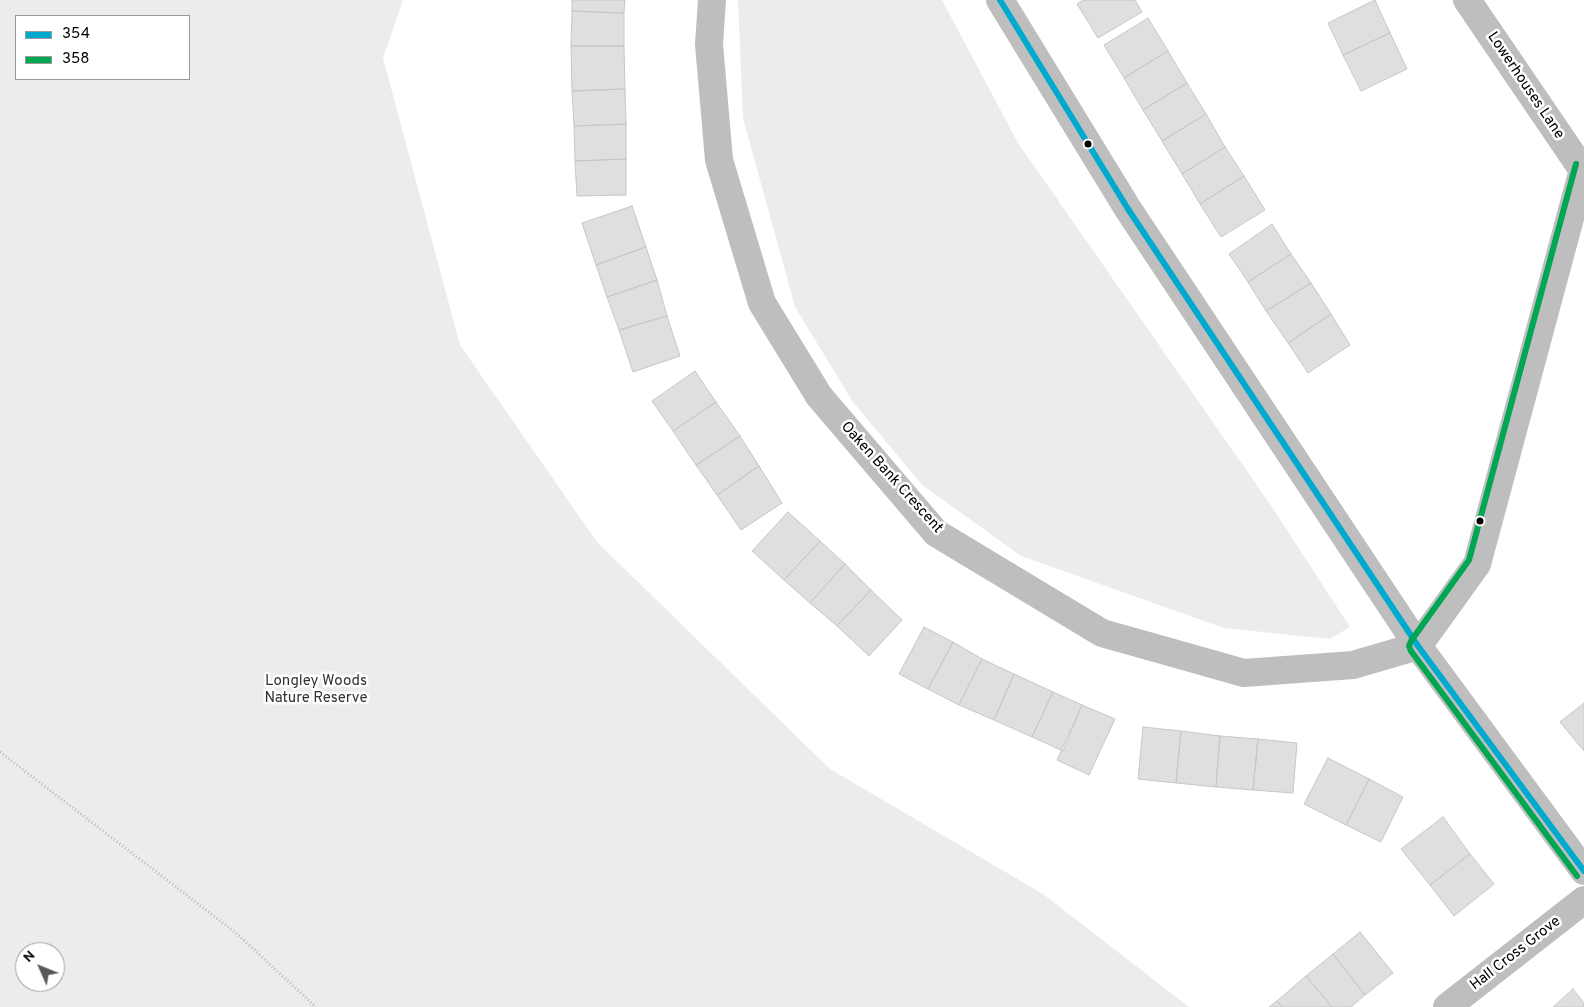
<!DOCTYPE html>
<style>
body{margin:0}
#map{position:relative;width:1584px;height:1007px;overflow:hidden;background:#fff;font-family:Overpass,sans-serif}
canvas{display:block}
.legend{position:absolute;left:15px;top:15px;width:175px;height:65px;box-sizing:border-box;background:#fff;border:1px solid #999;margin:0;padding:6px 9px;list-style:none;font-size:15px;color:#000}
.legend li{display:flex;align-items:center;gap:10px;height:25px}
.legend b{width:25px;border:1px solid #999}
.north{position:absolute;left:15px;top:942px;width:50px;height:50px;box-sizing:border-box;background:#fff;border:1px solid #999;border-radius:50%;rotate:314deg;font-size:14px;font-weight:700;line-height:20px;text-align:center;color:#000}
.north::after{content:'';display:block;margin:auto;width:18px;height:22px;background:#595959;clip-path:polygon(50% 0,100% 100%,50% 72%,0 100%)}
</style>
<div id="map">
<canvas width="1584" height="1007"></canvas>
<ul class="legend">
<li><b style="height:6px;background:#00a9ce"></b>354</li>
<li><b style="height:6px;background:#00a651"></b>358</li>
</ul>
<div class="north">N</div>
</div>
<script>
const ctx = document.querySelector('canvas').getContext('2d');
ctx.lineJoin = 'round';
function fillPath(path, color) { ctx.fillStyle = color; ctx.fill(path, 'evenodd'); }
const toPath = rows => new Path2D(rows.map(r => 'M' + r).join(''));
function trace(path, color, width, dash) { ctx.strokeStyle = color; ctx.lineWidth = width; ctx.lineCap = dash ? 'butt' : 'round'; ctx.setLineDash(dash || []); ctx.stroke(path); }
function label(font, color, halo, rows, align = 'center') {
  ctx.font = font + ' Overpass,sans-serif'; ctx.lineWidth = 5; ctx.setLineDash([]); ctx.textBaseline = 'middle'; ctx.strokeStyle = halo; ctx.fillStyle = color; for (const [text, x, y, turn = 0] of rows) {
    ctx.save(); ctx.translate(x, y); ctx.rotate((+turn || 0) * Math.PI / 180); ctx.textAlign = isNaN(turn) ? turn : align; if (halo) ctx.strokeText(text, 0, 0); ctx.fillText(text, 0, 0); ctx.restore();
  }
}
fillPath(toPath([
 [0,0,403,0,383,58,460,345,597,542,830,769,1043,894,1189,1007,0,1007],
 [189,16,189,79,16,79,16,16],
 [25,952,55,952,55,982,25,982],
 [738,0,942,0,1018,143,1270,504,1350,627,1330,639,1224,628,1021,556,922,485,853,402,795,307,743,118]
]), '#ececec');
const building = toPath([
 [572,0,625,0,624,13,572,11,572,0],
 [1083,0,1135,0,1142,12,1098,38,1077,4,1083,0],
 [1375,0,1390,33,1343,55,1328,23,1375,0],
 [572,11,624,13,624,46,571,46,572,11],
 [1148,18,1168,51,1124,78,1104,45,1148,18],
 [1390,33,1407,69,1361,91,1343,55,1390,33],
 [571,46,624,46,625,89,572,91,571,46],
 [1168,51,1187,83,1143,110,1124,78,1168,51],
 [1187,83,1206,114,1162,141,1143,110,1187,83],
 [625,89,626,124,574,126,572,91,625,89],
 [1206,114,1225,147,1182,174,1162,141,1206,114],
 [626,124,626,159,575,161,574,126,626,124],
 [1225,147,1244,176,1200,204,1182,174,1225,147],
 [626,159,626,195,577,196,575,161,626,159],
 [1244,176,1265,210,1221,237,1200,204,1244,176],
 [632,206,646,247,596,265,582,223,632,206],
 [1272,224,1291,254,1248,282,1229,254,1272,224],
 [646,247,657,280,607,297,596,265,646,247],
 [1291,254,1311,283,1266,311,1248,282,1291,254],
 [657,280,667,316,619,330,607,297,657,280],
 [1311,283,1331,314,1288,343,1266,311,1311,283],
 [1331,314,1350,345,1308,373,1288,343,1331,314],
 [667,316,680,356,633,372,619,330,667,316],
 [695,371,716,402,673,431,652,401,695,371],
 [716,402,740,436,696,465,673,431,716,402],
 [740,436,759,466,717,495,696,465,740,436],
 [759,466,782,503,741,530,717,495,759,466],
 [788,512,820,541,784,580,752,551,788,512],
 [820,541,845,564,810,603,784,580,820,541],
 [845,564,871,590,837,626,810,603,845,564],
 [871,590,902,620,869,656,837,626,871,590],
 [924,627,953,642,928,689,899,674,924,627],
 [953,642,982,659,959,705,928,689,953,642],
 [982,659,1014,674,994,720,959,705,982,659],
 [1014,674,1053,692,1032,737,994,720,1014,674],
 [1053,692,1082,705,1063,751,1032,737,1053,692],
 [1584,703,1584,751,1560,722,1584,703],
 [1082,705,1115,719,1089,775,1057,760,1082,705],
 [1143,727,1181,731,1176,783,1138,779,1143,727],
 [1181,731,1220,736,1216,787,1176,783,1181,731],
 [1220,736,1258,739,1253,790,1216,787,1220,736],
 [1258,739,1297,743,1293,793,1253,790,1258,739],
 [1328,758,1369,779,1346,825,1304,804,1328,758],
 [1369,779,1403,797,1381,842,1346,825,1369,779],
 [1443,817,1470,854,1430,885,1401,849,1443,817],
 [1470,854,1494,884,1454,916,1430,885,1470,854],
 [1360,932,1393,973,1365,995,1333,954,1360,932],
 [1333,954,1365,995,1351,1007,1332,1007,1306,976,1333,954],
 [1306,976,1332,1007,1282,1007,1277,1001,1306,976],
 [1573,989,1584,1003,1584,1007,1553,1007,1573,989],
 [1277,1001,1282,1007,1269,1007,1277,1001]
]);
fillPath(building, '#dfdfdf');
trace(building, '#c7c7c7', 1);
trace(toPath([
 [0,752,236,933,316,1007]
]), '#b9b9b9', 3, [1, 2.5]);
trace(toPath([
 [712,0,709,44,719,160,762,303,819,396,936,533,1102,633,1244,673,1353,665,1418,646],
 [1000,0,1128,209,1418,646,1584,871],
 [1467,0,1584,172],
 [1418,646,1477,564,1584,166],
 [1447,1007,1584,900]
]), '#bebebe', 28);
trace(toPath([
 [1000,0,1128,209,1418,646,1584,871]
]), '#00a9ce', 6);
trace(toPath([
 [1576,164,1469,560,1411,641,1409,646,1411,651,1577,876]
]), '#00a651', 6);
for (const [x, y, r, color] of [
 [1088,144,4.5,"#000"],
 [1480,521,4.5,"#000"]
]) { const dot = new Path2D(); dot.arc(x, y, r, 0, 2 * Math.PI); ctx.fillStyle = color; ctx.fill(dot); trace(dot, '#fff', 2); }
label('15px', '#000', '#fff', [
 ["Lowerhouses Lane",1525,86,56],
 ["Oaken Bank Crescent",891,478,48],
 ["Hall Cross Grove",1516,954,-38]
]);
label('15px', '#333', '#fff', [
 ["Longley Woods",316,682],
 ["Nature Reserve",316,699]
]);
</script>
